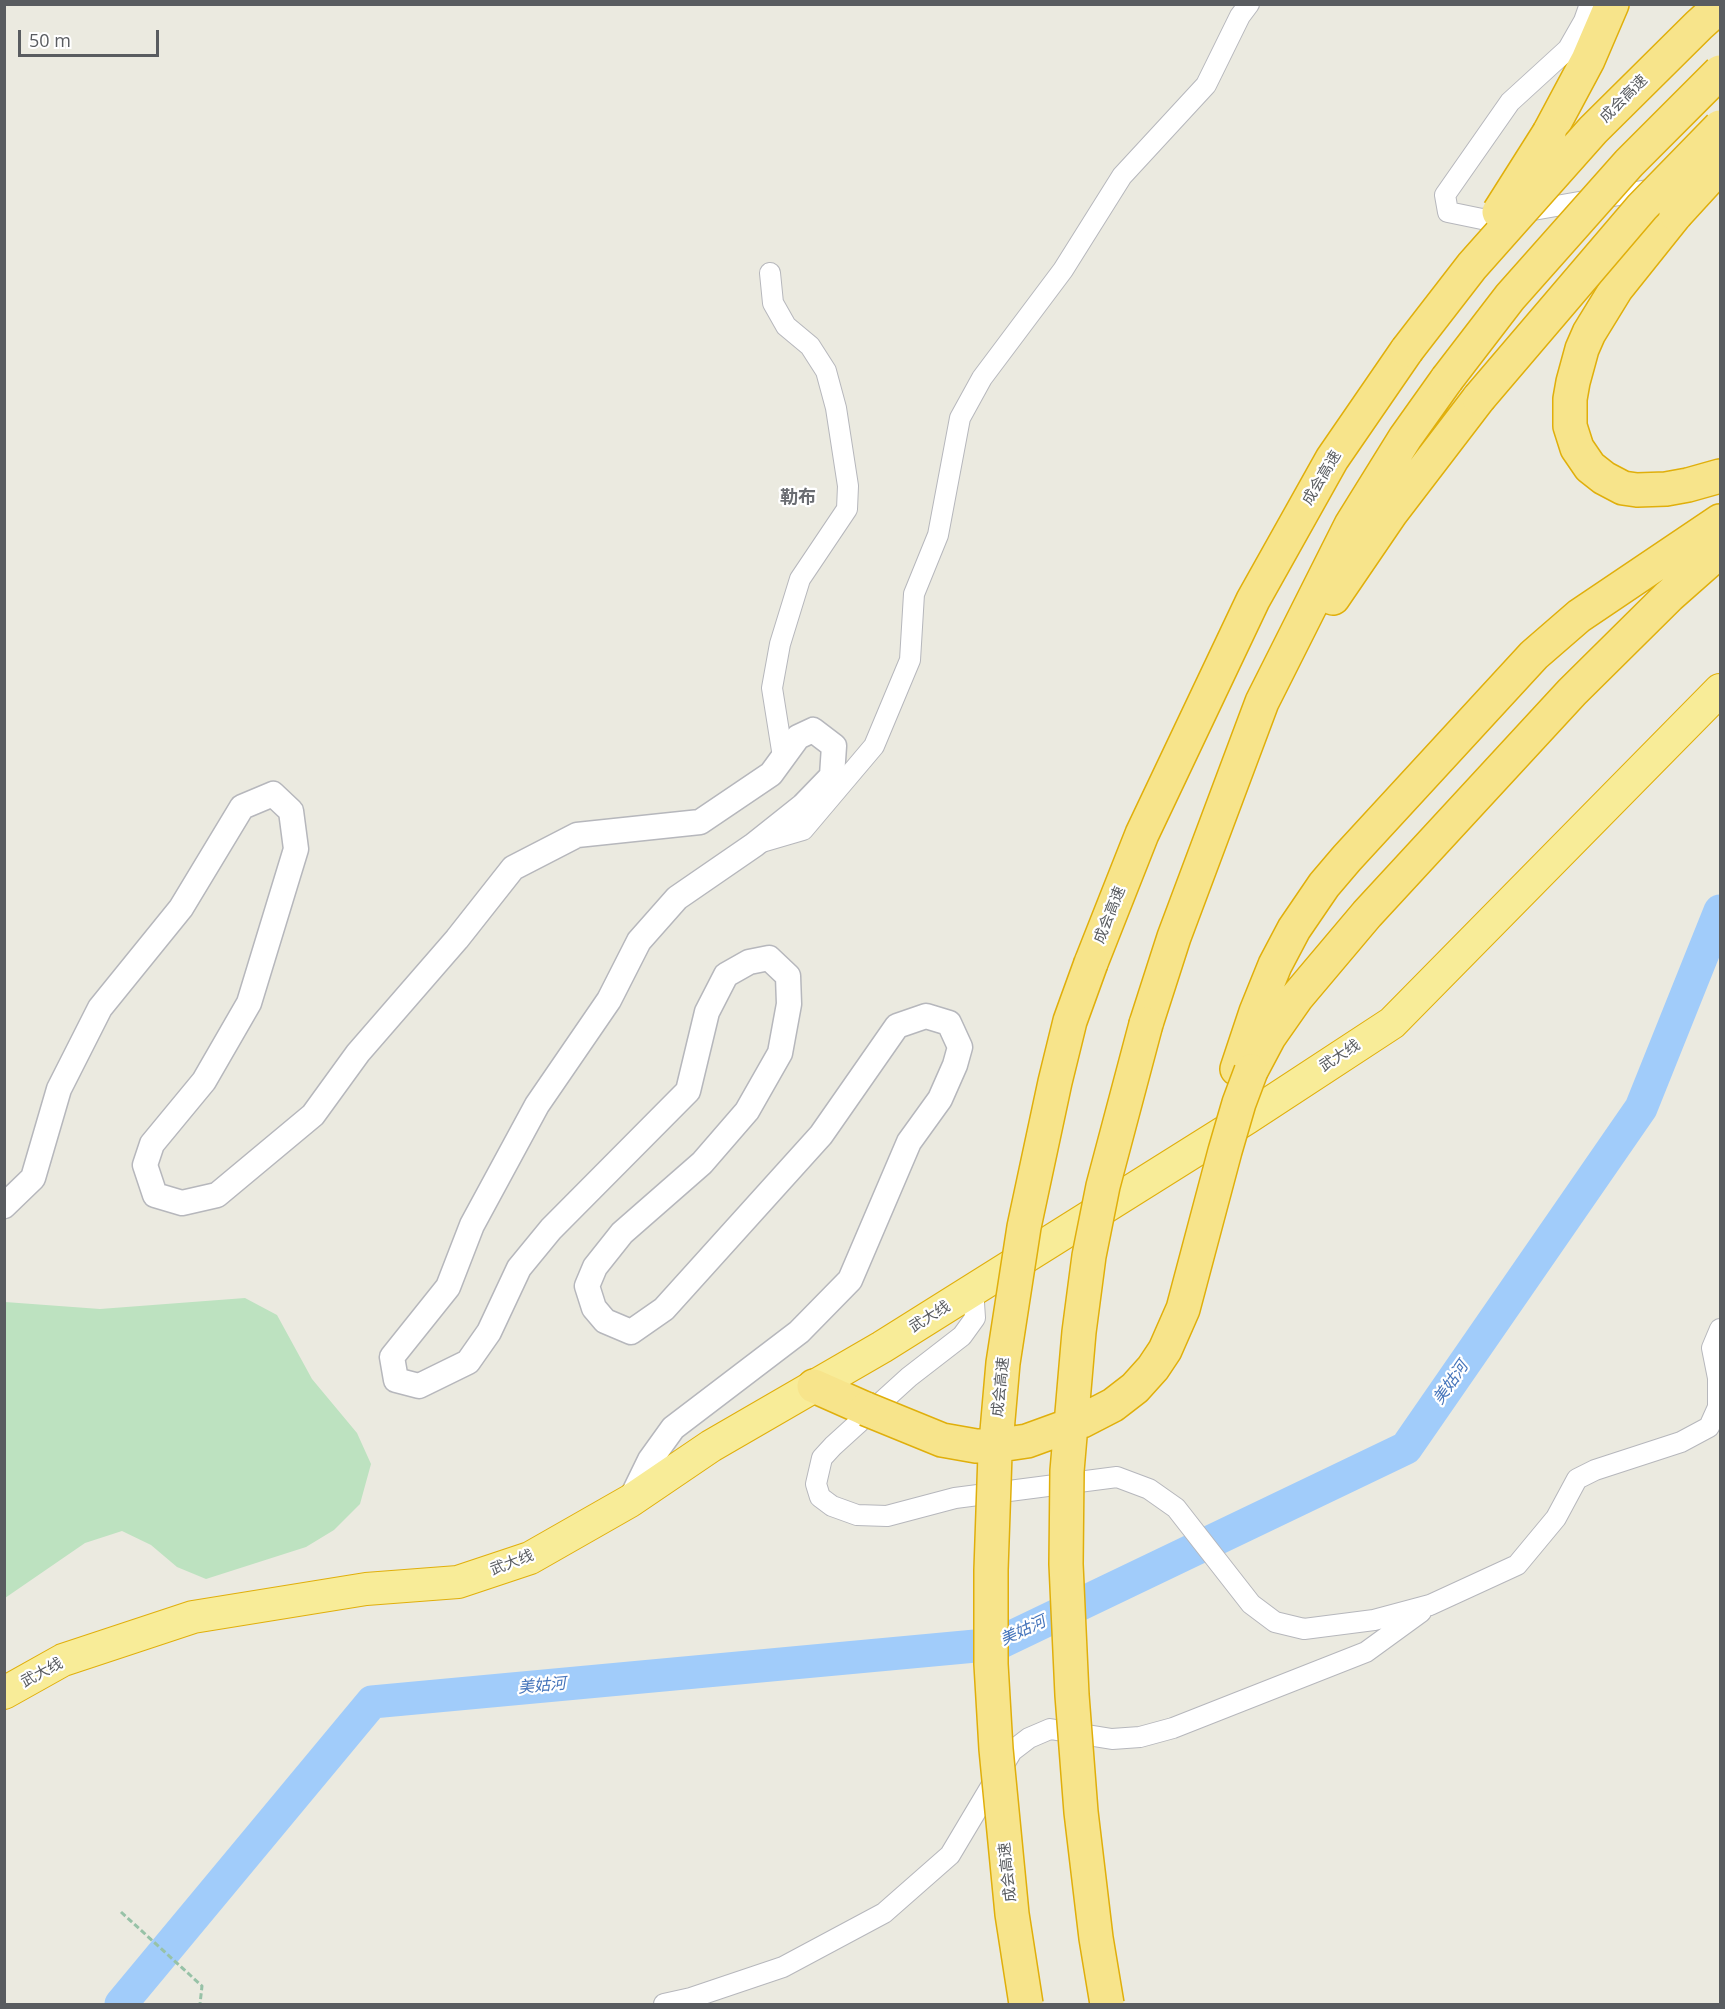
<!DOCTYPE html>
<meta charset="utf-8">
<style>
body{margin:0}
#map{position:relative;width:1725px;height:2009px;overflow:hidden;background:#ebeae0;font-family:"Open Sans",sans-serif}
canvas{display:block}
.frame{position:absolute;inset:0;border:6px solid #595c60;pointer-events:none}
.scale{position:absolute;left:18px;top:30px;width:141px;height:27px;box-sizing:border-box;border:3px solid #595c60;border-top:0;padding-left:8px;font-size:18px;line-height:21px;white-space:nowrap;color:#595c60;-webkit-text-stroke:4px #fff;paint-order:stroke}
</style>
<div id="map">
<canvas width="1725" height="2009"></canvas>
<div class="frame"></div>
<div class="scale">50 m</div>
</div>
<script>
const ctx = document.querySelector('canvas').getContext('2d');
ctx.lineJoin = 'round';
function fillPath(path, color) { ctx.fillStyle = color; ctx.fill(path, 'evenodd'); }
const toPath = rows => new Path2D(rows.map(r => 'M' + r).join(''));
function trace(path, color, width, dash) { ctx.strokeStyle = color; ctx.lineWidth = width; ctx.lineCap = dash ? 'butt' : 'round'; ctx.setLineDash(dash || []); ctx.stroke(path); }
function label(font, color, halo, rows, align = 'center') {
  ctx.font = font + ' "Open Sans","Noto Sans SC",sans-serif'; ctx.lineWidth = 4.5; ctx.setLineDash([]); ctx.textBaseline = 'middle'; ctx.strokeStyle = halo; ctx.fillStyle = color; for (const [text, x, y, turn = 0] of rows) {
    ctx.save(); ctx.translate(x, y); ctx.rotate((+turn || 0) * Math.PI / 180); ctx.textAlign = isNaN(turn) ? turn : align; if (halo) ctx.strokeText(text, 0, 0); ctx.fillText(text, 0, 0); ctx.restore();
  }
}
fillPath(toPath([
 [245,1298,277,1315,312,1379,357,1433,371,1464,360,1504,334,1530,306,1547,206,1579,177,1567,151,1545,122,1531,85,1543,5,1598,5,1302,100,1309]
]), '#bde2c0');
trace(toPath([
 [121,2004,372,1702,997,1644,1406,1448,1641,1108,1720,911]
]), '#a1ccfa', 33);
const minor = toPath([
 [1590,4,1584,21,1568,49,1510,102,1445,195,1448,212,1482,219,1659,188],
 [770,273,773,303,786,326,810,346,826,371,836,408,848,486,847,509,800,579,780,644,772,688,783,757],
 [762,842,803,830,874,746,910,660,914,594,938,535,960,418,982,378,1063,270,1122,176,1206,85,1240,16,1249,4],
 [968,1293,974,1303,975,1318,962,1336,909,1377,833,1446,822,1458,816,1484,820,1497,832,1506,857,1515,887,1516,955,1498,1117,1477,1149,1489,1176,1508,1251,1604,1275,1622,1304,1629,1374,1620,1430,1605,1517,1565,1556,1518,1577,1479,1595,1470,1681,1442,1709,1427,1718,1407,1718,1378,1712,1348,1720,1329],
 [664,2004,691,1998,783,1967,884,1913,950,1855,1012,1751,1029,1738,1050,1729,1112,1739,1140,1737,1173,1728,1366,1652,1421,1612]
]);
const tertiary = toPath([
 [4,1206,33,1178,59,1089,100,1008,181,908,242,807,273,794,291,811,296,849,249,1003,204,1081,152,1144,145,1165,155,1195,182,1203,217,1195,313,1115,358,1053,457,939,513,868,577,835,700,822,771,774,798,737,813,730,834,746,832,776,803,806,754,845,677,898,639,941,609,1000,537,1105,472,1225,448,1287,392,1357,396,1380,419,1386,468,1362,489,1332,519,1268,551,1229,688,1091,707,1012,726,975,749,962,769,958,788,976,789,1004,780,1053,747,1111,702,1163,622,1233,595,1267,587,1286,594,1308,605,1321,631,1332,664,1309,821,1135,897,1026,926,1016,949,1023,960,1047,955,1065,940,1099,909,1142,850,1280,799,1332,673,1428,650,1460,630,1501]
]);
const trunk = toPath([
 [4,1693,63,1660,193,1617,366,1589,458,1582,530,1558,630,1501,711,1446,882,1347,1247,1118,1392,1023,1720,690]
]);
const motorway = toPath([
 [1549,133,1588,60,1612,4],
 [1676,214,1616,289,1589,333,1582,349,1573,382,1570,399,1570,426,1577,448,1590,467,1604,478,1623,488,1637,490,1666,489,1688,485,1720,476],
 [1333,598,1391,513,1479,398],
 [1091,963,1142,834,1253,600,1332,459,1407,350],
 [1146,1024,1174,937,1262,702,1351,525,1405,438,1447,379],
 [1237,1069,1256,1012,1275,965,1294,929,1324,885,1347,858,1534,655,1579,616,1720,521],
 [1252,1069,1269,1037,1297,997,1367,914,1572,692,1669,596,1720,551],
 [814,1386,866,1409]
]);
trace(minor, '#b6b7bc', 22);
trace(tertiary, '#b6b7bc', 27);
trace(trunk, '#e0af0b', 34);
trace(motorway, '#e0af0b', 36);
trace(toPath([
 [121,1912,202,1986,200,2004]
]), '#97c2a7', 3, [6, 3]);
trace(minor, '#fff', 20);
trace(tertiary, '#fff', 24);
trace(trunk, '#f8ec98', 32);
trace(motorway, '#f7e48b', 33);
const motorwayBridge = toPath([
 [1499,212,1549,133],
 [1676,214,1720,166],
 [1407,350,1472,266,1593,130,1699,25,1720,6],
 [1447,379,1510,297,1629,163,1720,72],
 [1479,398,1642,207,1720,127],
 [866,1409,942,1440,976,1446,1000,1445,1027,1441,1082,1421,1113,1405,1135,1388,1153,1368,1165,1350,1183,1309,1225,1151,1239,1103,1251,1071],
 [1026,2004,1012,1914,996,1749,991,1664,991,1570,995,1454,1003,1363,1024,1227,1055,1082,1070,1021,1091,963],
 [1107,2004,1096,1938,1081,1812,1072,1695,1066,1564,1067,1471,1079,1332,1089,1256,1103,1186,1146,1024]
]);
trace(motorwayBridge, '#e0af0b', 36, []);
trace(motorwayBridge, '#f7e48b', 33);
label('15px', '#595c60', '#fff', [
 ["成会高速",1624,99,-45],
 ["成会高速",1322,478,-59],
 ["成会高速",1110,915,-68],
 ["武大线",1340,1056,-33],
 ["武大线",930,1317,-32],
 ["成会高速",1001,1387,-84],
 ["武大线",512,1563,-21],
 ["武大线",42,1673,-28],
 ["成会高速",1008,1872,-96]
]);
label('italic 16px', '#4675bb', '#fff', [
 ["美姑河",1451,1383,-55],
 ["美姑河",1023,1631,-25],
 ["美姑河",542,1686,-5]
]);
label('bold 18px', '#6a6d72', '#fff', [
 ["勒布",798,498]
]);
</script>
